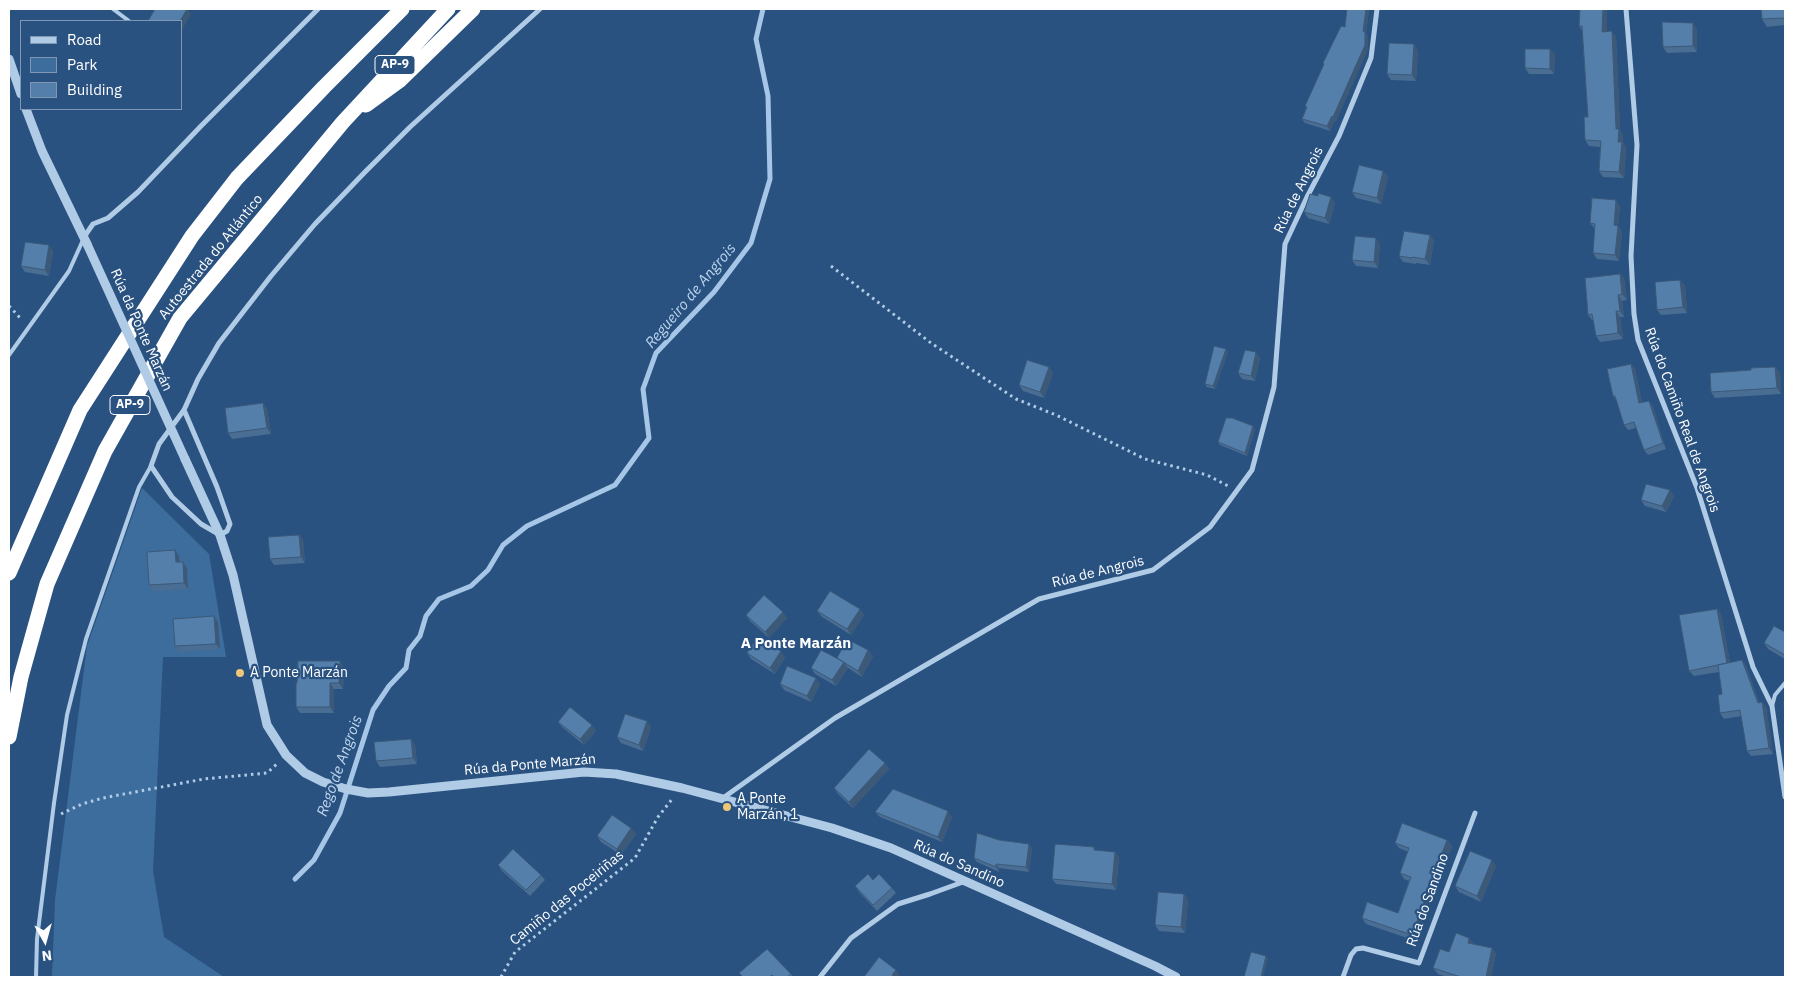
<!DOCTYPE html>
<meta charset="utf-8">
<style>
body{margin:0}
#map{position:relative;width:1794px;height:986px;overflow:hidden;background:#295280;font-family:"IBM Plex Sans",sans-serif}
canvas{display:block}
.frame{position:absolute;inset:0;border:10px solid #fff;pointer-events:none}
.legend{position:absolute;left:20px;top:20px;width:162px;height:90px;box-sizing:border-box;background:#295280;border:1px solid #7f97b3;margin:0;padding:6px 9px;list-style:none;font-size:15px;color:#fff}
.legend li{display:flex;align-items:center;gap:10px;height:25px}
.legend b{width:25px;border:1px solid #7f97b3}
.north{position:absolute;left:20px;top:916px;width:50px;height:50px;-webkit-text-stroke:4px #295280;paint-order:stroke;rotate:173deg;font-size:14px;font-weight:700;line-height:20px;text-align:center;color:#fff}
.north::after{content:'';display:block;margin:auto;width:18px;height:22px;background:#fff;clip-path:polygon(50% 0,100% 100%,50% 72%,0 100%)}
</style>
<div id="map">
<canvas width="1794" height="986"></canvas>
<div class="frame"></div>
<ul class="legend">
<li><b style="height:6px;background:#b0cbe6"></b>Road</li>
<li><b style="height:14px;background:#3d6d9d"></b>Park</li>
<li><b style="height:14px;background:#557fab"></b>Building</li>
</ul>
<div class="north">N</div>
</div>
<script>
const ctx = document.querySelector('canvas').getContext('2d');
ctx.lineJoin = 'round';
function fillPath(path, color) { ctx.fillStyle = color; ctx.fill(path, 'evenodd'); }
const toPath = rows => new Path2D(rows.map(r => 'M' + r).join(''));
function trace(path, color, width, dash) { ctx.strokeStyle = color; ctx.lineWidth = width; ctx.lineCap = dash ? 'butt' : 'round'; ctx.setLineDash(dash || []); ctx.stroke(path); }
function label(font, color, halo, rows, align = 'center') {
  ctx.font = font + ' "IBM Plex Sans",sans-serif'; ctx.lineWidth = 4.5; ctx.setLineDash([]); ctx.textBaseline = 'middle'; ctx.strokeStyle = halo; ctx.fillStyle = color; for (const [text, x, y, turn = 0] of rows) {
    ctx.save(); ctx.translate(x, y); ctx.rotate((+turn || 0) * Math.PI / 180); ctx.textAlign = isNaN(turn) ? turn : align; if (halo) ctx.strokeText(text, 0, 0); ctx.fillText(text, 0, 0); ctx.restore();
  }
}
fillPath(toPath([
 [142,488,209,554,226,657,163,657,153,871,164,937,224,977,52,977,55,900,87,646]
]), '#3d6d9d');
trace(toPath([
 [295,879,314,860,340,813,373,710,389,686,406,668,409,650,420,636,426,616,439,599,471,586,488,570,503,545,527,526,615,485,649,438,643,389,656,353,714,292,751,243,770,179,768,96,756,39,763,9]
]), '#a5c6e6', 5);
trace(toPath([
 [831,266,931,343,1016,399,1056,415,1145,459,1207,475,1230,487],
 [9,306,22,320],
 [61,814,82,804,103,798,204,779,267,773,278,763],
 [501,977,515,952,635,858,658,817,673,798]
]), '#b0cbe6', 3, [2.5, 4]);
trace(toPath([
 [113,9,129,21],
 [9,355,69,271,83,240],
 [1772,706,1775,695,1785,683],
 [36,977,37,939,54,803,67,715,86,639,139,487,151,466]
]), '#b0cbe6', 4);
trace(toPath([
 [1626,9,1637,145,1631,256,1634,314,1638,340,1697,488,1753,667,1772,706,1785,797],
 [84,237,93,224,108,218,138,192,201,126,318,9],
 [184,410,217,487,230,524,227,531,220,535,201,524,172,497,151,466,159,444,184,410,198,379,219,343,271,276,315,224,365,172,410,127,540,9],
 [723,798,835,718,1039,599,1153,570,1210,527,1252,470,1274,387,1285,244,1307,197,1339,136,1371,58,1377,9],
 [820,977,851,938,898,904,930,894,963,882],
 [1343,977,1351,955,1356,949,1363,948,1419,963,1475,813]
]), '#b0cbe6', 5);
trace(toPath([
 [9,59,21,94],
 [26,109,42,151,87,244],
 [185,459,220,535,233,575,267,725,286,755,305,773,323,782,346,789,368,793,389,792,584,772,616,774,682,788,832,828,891,848,1155,966,1176,977]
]), '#b0cbe6', 9);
trace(toPath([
 [366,105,399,81,473,9],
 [9,573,80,410,192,236,237,178,324,87,402,9],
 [9,737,21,677,47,584,105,451,180,318,343,122,448,9]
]), '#fff', 15);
trace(toPath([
 [87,244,185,459]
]), '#b0cbe6', 9);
fillPath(toPath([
 [1347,9,1369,9,1366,33,1368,36,1368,49,1336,121,1335,120,1330,131,1305,123,1302,119,1306,108,1305,106,1324,65,1323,63,1345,27],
 [1580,9,1607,31,1616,37,1620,130,1623,135,1623,143,1626,148,1624,178,1603,177,1599,171,1600,147,1589,146,1585,140,1588,117,1582,31,1579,26],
 [1785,9,1785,25,1767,27,1762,19],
 [1697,29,1697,52,1667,53,1663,47],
 [1550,49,1555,55,1554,74,1529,74,1525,68],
 [1418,50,1416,81,1391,80,1387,74],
 [1383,171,1388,177,1381,204,1356,198,1352,192],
 [1335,203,1329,224,1308,218,1304,212],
 [1620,206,1618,226,1622,232,1619,261,1597,259,1593,253,1595,229,1590,223],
 [1430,235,1434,241,1430,265,1416,263,1416,264,1403,262,1399,256],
 [1380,244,1378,268,1356,266,1352,260],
 [53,251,49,276,25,272,21,266],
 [1620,274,1624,279,1627,300,1622,301,1624,317,1620,317,1623,339,1600,342,1596,336,1593,320,1592,320,1588,315],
 [1680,280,1685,286,1687,313,1661,315,1657,310],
 [1226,349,1228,352,1215,389,1207,387,1205,384],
 [1260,358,1255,381,1242,379,1238,373],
 [1631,364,1635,369,1642,403,1649,401,1653,407,1666,449,1648,455,1644,450,1636,428,1628,430,1624,425,1617,401,1613,396],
 [1775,367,1780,373,1781,394,1715,398,1711,392],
 [1053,373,1044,398,1023,391,1019,385],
 [263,403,267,409,271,434,232,439,228,433],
 [1255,429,1247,456,1220,445,1218,442],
 [1674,496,1666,512,1645,506,1641,500],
 [299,535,303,540,305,563,274,565,270,559],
 [179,556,180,562,183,562,187,568,188,589,153,591,149,585],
 [860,609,864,615,851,635,822,617,817,611],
 [1717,609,1721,614,1730,663,1742,660,1746,666,1759,702,1762,702,1766,707,1773,754,1751,756,1747,751,1741,716,1724,719,1720,713,1722,694,1719,672,1694,676,1689,671],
 [746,615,787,618,769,638,750,621],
 [218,622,220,649,179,652,175,646],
 [1785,632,1785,659,1768,649,1764,643],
 [868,650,873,656,862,677,848,668,836,686,815,674,811,668],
 [747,653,785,657,775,674,751,659],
 [344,667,343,689,334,689,334,713,300,713,296,707],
 [780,684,820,684,811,702,784,690],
 [558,722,592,725,596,731,584,745,562,727],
 [651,727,643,751,621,743,617,737],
 [411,739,415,745,417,764,380,767,376,761],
 [885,763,889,769,853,808,838,794,834,788],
 [875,812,952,817,942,842,880,817],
 [631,828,636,834,621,855,601,842,597,836],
 [999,840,1032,848,1029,872,999,868,999,872,977,862,974,858],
 [1447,840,1452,846,1416,941,1366,924,1362,918,1398,913,1409,881,1404,879,1400,873,1408,852,1399,848,1395,843],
 [1096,850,1115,852,1119,857,1116,890,1056,884,1052,879],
 [498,865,541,875,545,880,530,896,502,871],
 [1496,866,1481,902,1459,892,1455,886],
 [873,880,892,888,896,893,877,911,859,892,855,886],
 [1184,894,1188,900,1185,933,1159,931,1155,925],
 [1469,938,1473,944,1492,948,1496,954,1491,977,1447,977,1438,974,1433,968,1449,952],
 [739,973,791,974,794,977,742,977]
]), '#496d93');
fillPath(toPath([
 [187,9,188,9,191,14,181,32,181,21,180,21],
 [1366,9,1369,9,1366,33,1368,36,1368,49,1336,121,1333,117,1363,31],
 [1603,9,1607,9,1607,37,1602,32],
 [1693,23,1697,29,1697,52,1693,46],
 [1612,31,1616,37,1620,130,1623,135,1623,143,1626,148,1624,178,1619,172,1616,129],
 [1414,44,1418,50,1416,81,1412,75],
 [1550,49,1555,55,1554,74,1550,69],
 [1332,116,1335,120,1330,131,1327,126],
 [1383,171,1388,177,1381,204,1377,198],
 [1331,197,1335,203,1329,224,1325,218],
 [1616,200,1620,206,1618,226,1622,232,1619,261,1615,255,1614,225],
 [1430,235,1434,241,1430,265,1425,259],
 [1376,238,1380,244,1378,268,1374,262],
 [49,245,53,251,49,276,45,270],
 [1620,274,1624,279,1627,300,1622,294],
 [1680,280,1685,286,1687,313,1683,307],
 [1618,295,1622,301,1624,317,1620,311],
 [1616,311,1620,317,1623,339,1618,333],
 [1226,349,1228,352,1215,389,1213,386],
 [1256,352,1260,358,1255,381,1251,376],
 [1631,364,1635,369,1643,409,1639,403],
 [1049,367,1053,373,1044,398,1040,392],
 [1775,367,1780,373,1781,394,1777,388],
 [1649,401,1653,407,1666,449,1663,443],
 [263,403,267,409,271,434,267,428],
 [1253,426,1255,429,1247,456,1245,453],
 [1670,490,1674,496,1666,512,1662,506],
 [299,535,303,540,305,563,301,557],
 [175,550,179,556,180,568,176,562],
 [183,562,187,568,188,589,184,583],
 [860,609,864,615,851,635,847,629],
 [1717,609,1721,614,1731,669,1727,663],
 [783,612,787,618,769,638,765,632],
 [214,616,218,622,220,649,216,644],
 [868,650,873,656,862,677,858,671],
 [781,651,785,657,775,674,770,668],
 [1742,660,1746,666,1762,709,1758,703],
 [340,661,344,667,343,689,339,683],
 [844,662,848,668,836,686,832,680],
 [816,678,820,684,811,702,807,696],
 [330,683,334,689,334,713,330,707],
 [1762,702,1766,707,1773,754,1769,748],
 [647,721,651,727,643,751,639,745],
 [592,725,596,731,584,745,580,739],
 [411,739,415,745,417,764,413,758],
 [885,763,889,769,853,808,849,802],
 [948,811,952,817,942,842,938,837],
 [631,828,636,834,621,855,617,849],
 [1447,840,1452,846,1416,941,1412,935],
 [1029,844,1032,848,1029,872,1026,867],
 [1115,852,1119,857,1116,890,1112,884],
 [1492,860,1496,866,1481,902,1477,896],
 [996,864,999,868,999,872,996,867],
 [1184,894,1188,900,1185,933,1181,927],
 [1469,938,1474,944,1472,949,1468,943],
 [1492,948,1496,954,1491,977,1486,977],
 [1266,956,1268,959,1263,977,1261,977],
 [896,970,900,976,899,977,894,977,892,975]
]), '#3c5978');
const building = toPath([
 [155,9,187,9,180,21,148,21,155,9],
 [1347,9,1366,9,1363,31,1365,32,1365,45,1333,117,1332,116,1327,126,1302,119,1307,107,1305,106,1324,64,1323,63,1341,26,1345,27,1347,9],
 [1580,9,1603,9,1602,32,1612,31,1616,129,1619,129,1618,142,1622,142,1619,172,1599,171,1601,141,1585,140,1584,117,1588,117,1582,26,1579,26,1580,9],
 [1761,9,1785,9,1785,20,1783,18,1762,19,1761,9],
 [1662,22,1693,23,1693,46,1663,47,1662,22],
 [1389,43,1414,44,1412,75,1387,74,1389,43],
 [1525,49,1550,49,1550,69,1525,68,1525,49],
 [1359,165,1383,171,1377,198,1352,192,1359,165],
 [1318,193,1331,197,1325,218,1304,212,1310,194,1318,196,1318,193],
 [1592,198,1616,200,1614,225,1618,226,1615,255,1593,253,1595,224,1590,223,1592,198],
 [1404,231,1430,235,1425,259,1412,257,1412,258,1399,256,1404,231],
 [1355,236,1376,238,1374,262,1352,260,1355,236],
 [25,242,49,245,45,270,21,266,25,242],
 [1620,274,1622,294,1618,295,1620,311,1616,311,1618,333,1596,336,1592,314,1588,315,1585,278,1620,274],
 [1680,280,1683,307,1657,310,1655,282,1680,280],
 [1214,346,1226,349,1213,386,1205,384,1214,346],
 [1245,350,1256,352,1251,376,1238,373,1245,350],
 [1027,360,1049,367,1040,392,1019,385,1027,360],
 [1631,364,1639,403,1649,401,1663,443,1644,450,1634,422,1624,425,1615,396,1613,396,1607,369,1631,364],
 [1775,367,1777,388,1711,392,1710,373,1751,370,1751,368,1775,367],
 [263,403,267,428,228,433,225,408,263,403],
 [1226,418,1232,418,1253,426,1245,453,1218,442,1226,418],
 [1646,484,1670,490,1662,506,1641,500,1646,484],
 [299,535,301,557,270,559,268,537,299,535],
 [175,550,176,562,183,562,184,583,149,585,147,552,175,550],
 [830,591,860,609,847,629,817,611,830,591],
 [764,595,783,612,765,632,746,615,764,595],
 [1717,609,1727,663,1689,671,1679,615,1717,609],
 [214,616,216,644,175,646,173,619,214,616],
 [1774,626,1785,632,1785,655,1764,643,1774,626],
 [758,636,781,651,770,668,747,653,758,636],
 [847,639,868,650,858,671,837,658,847,639],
 [821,650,844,662,832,680,811,668,821,650],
 [1742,660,1758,703,1762,702,1769,748,1747,751,1740,710,1720,713,1718,695,1722,694,1718,665,1742,660],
 [298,661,340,661,339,683,330,683,330,707,296,707,296,683,297,683,298,661],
 [787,666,816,678,807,696,780,684,787,666],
 [1783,702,1785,702,1785,710,1783,702],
 [570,707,592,725,580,739,558,722,570,707],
 [625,714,647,721,639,745,617,737,625,714],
 [411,739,413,758,376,761,374,742,411,739],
 [869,749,885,763,849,802,834,788,869,749],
 [893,789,948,811,938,837,875,812,893,789],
 [612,815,631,828,617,849,597,836,612,815],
 [1402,823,1447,840,1412,935,1362,918,1367,902,1398,913,1411,877,1400,873,1409,848,1395,843,1402,823],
 [977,833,999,840,1029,844,1026,867,996,864,996,867,974,858,977,833],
 [1055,844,1094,847,1094,850,1115,852,1112,884,1052,879,1055,844],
 [513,849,541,875,526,890,498,865,513,849],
 [1470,851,1492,860,1477,896,1455,886,1470,851],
 [868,874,873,880,879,874,892,888,873,905,855,886,868,874],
 [1158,892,1184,894,1181,927,1155,925,1158,892],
 [1456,933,1469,938,1468,943,1492,948,1486,977,1461,977,1433,968,1440,949,1449,952,1456,933],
 [767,949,791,974,787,977,774,977,772,975,769,977,743,977,739,973,767,949],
 [1251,952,1266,956,1261,977,1244,977,1251,952],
 [879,957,896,970,892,975,895,977,864,977,879,957]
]);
fillPath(building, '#557fab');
trace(building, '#3c5978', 1);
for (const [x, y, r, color] of [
 [240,673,5,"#edc677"],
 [727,807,5,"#edc677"]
]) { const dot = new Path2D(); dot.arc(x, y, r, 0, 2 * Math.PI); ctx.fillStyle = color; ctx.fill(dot); trace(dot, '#295280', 2); }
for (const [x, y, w] of [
 [395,65,40],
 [130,405,40]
]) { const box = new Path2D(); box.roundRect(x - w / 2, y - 9.5, w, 19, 4); ctx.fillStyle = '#295280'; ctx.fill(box); trace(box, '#fff', 1); }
label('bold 12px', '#fff', null, [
 ["AP-9",395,65],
 ["AP-9",130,405]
]);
label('14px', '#fff', '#295280', [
 ["Rúa de Angrois",1299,190,-64],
 ["Autoestrada do Atlántico",211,257,-51],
 ["Rúa da Ponte Marzán",141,330,66],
 ["Rúa do Camiño Real de Angrois",1682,420,70],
 ["Rúa de Angrois",1098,572,-14],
 ["Rúa da Ponte Marzán",530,765,-5],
 ["Rúa do Sandino",959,864,24],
 ["Camiño das Poceiriñas",567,898,-39],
 ["Rúa do Sandino",1428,900,-70]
]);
label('14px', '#fff', '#295280', [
 ["A Ponte Marzán",250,673],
 ["A Ponte",737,799],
 ["Marzán, 1",737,815]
], 'left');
label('italic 15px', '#bcd4ed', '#295280', [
 ["Regueiro de Angrois",691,296,-50],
 ["Rego de Angrois",340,766,-70]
]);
label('bold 15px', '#fff', '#295280', [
 ["A Ponte Marzán",796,644]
]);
</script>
